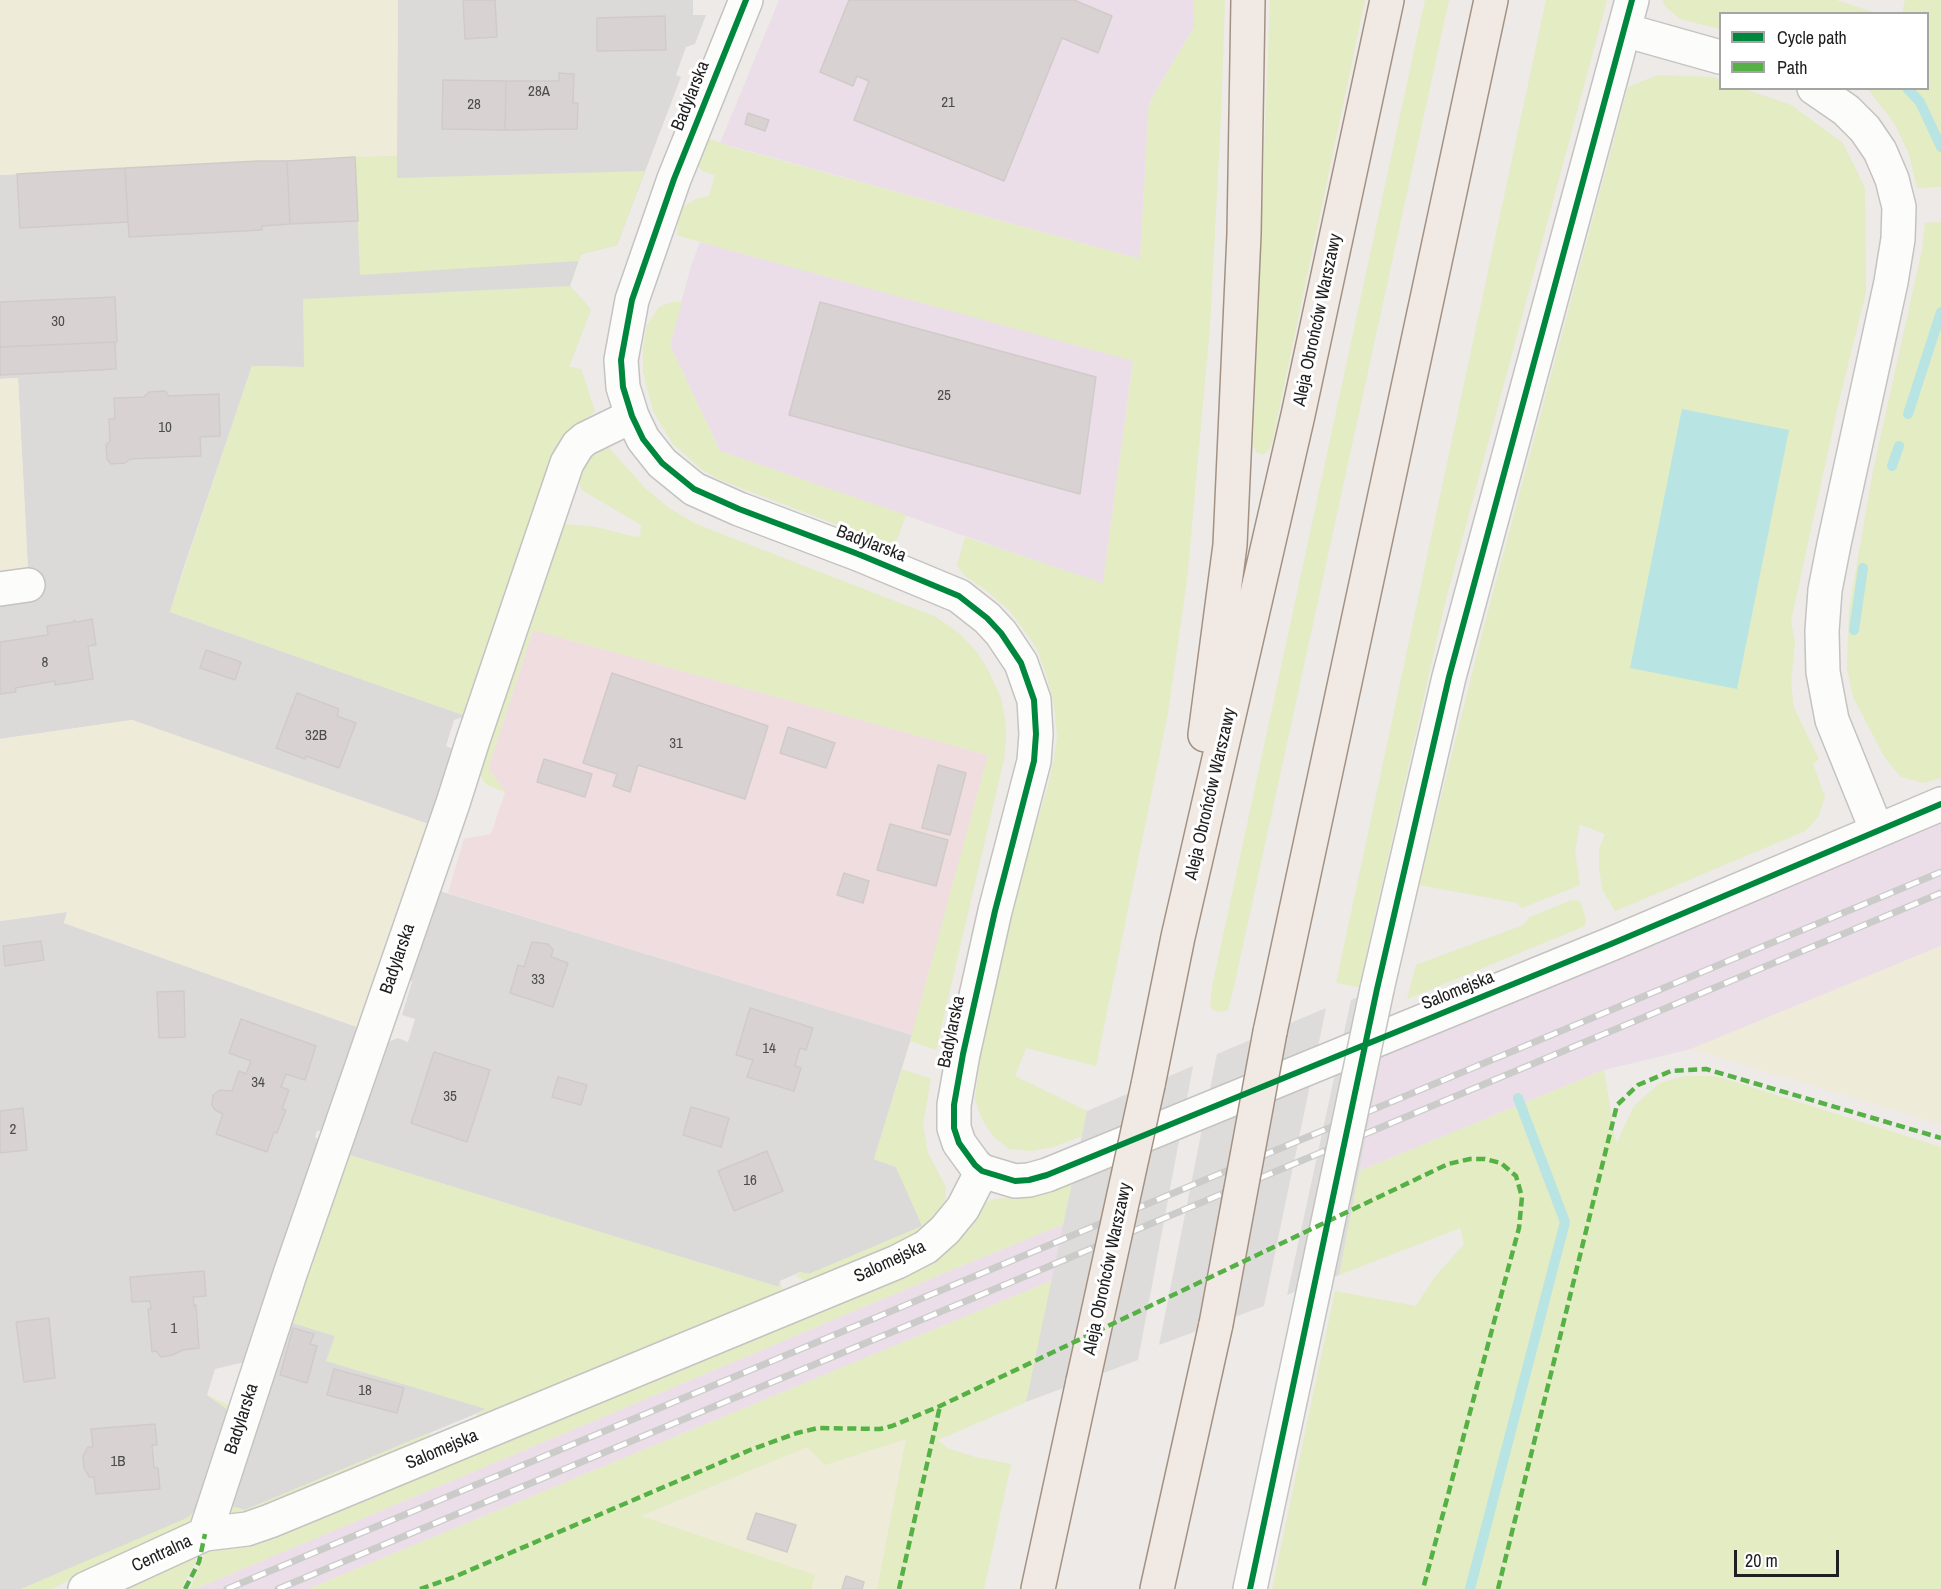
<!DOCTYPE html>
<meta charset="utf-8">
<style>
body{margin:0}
#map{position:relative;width:1941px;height:1589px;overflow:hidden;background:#edeae7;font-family:"Archivo Narrow",sans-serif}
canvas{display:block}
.legend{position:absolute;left:1719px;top:12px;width:210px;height:78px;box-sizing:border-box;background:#fff;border:2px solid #a5a5a5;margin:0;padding:8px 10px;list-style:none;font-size:18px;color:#1f1f1f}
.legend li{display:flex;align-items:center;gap:12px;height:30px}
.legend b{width:30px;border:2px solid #a5a5a5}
.scale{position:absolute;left:1734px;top:1550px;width:105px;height:27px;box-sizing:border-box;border:3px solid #1f1f1f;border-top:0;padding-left:8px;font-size:18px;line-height:21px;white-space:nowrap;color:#1f1f1f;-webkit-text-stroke:4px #fff;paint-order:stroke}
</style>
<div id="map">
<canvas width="1941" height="1589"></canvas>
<ul class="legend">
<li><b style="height:8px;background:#00873e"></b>Cycle path</li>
<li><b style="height:8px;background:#55b145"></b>Path</li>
</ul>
<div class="scale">20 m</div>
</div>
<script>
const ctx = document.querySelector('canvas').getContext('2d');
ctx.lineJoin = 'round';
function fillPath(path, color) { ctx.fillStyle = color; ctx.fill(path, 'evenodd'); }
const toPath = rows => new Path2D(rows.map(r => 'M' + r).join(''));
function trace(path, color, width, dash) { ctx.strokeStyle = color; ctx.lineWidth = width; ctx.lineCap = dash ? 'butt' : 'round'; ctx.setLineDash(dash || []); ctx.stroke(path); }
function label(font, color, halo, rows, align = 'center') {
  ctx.font = font + ' "Archivo Narrow",sans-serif'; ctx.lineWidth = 6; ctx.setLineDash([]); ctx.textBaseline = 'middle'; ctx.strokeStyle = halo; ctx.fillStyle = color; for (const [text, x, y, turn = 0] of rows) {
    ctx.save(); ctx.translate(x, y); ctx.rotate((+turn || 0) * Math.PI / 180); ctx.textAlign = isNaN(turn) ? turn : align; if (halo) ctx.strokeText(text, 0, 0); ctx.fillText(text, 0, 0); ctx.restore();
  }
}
fillPath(toPath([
 [398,0,693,0,693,15,706,15,695,44,686,47,676,75,681,77,617,245,581,254,570,286,591,310,304,367,252,366,182,573,170,612,466,716,454,720,446,746,456,750,431,825,132,720,0,739,0,603,29,598,18,378,0,379,0,175,258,161,396,156],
 [433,889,912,1035,874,1159,896,1167,923,1226,809,1274,800,1272,780,1281,779,1287,346,1154,380,1045,398,1038,408,1042,415,1019,402,1015,412,982,406,974],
 [67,912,64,923,360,1028,324,1130,317,1131,315,1137,320,1140,245,1362,215,1369,207,1395,230,1410,196,1509,189,1517,178,1523,21,1589,0,1589,0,921],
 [290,1322,335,1336,327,1361,487,1409,245,1510,230,1506]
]), '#dcdad9');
fillPath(toPath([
 [533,630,988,755,912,1035,448,893,464,839,491,834,505,792,488,768]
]), '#f0dddf');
fillPath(toPath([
 [779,0,1194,0,1194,27,1149,103,1140,259,720,143],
 [700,242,1133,360,1103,584,720,451,670,345,691,266],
 [1941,822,1941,946,1691,1049,1604,1070,1359,1171,1382,1053],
 [1064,1224,1053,1280,308,1589,195,1589,949,1271]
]), '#ebdee9');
fillPath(toPath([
 [0,0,398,0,397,156,258,161,0,175],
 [18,378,28,566,18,575,0,578,0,379],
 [132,720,431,825,360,1028,64,923,67,912,0,921,0,739],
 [1941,946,1941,1124,1691,1049],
 [906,1438,877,1589,811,1589,815,1575,640,1517,808,1447,825,1465]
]), '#efebd9');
fillPath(toPath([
 [1194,0,1225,0,1221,117,1210,326,1187,580,1168,713,1096,1066,1026,1048,1015,1076,1087,1111,1082,1136,1053,1147,1031,1151,1009,1149,993,1136,982,1119,975,1100,983,1037,1023,868,1048,786,1054,758,1057,736,1054,705,1046,674,1036,647,1011,612,987,591,964,575,957,565,965,537,1103,583,1133,361,700,242,677,235,678,224,683,207,696,199,709,196,715,175,704,172,698,166,707,138,732,147,1140,259,1149,103,1194,27],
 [1270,0,1365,0,1272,443,1268,451,1263,455,1256,452,1253,445],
 [1425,0,1449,0,1233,991,1228,1010,1222,1012,1213,1010,1210,1005,1212,987],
 [1546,0,1607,0,1445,603,1359,987,1336,983],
 [1662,0,1836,0,1876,13,1720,14,1720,29,1680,19,1666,7],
 [1905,0,1941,0,1941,187,1917,188,1909,154,1894,123,1868,89,1928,88,1928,14,1902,13],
 [1658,75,1713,77,1720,80,1720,88,1745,89,1791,105,1843,143,1865,188,1866,292,1839,401,1791,621,1795,643,1791,682,1794,708,1819,759,1813,764,1825,797,1818,817,1805,831,1615,911,1602,889,1599,866,1599,849,1605,834,1580,824,1575,851,1580,885,1522,908,1517,903,1419,885,1482,634,1628,87],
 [397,156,397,178,645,171,617,245,581,254,579,261,360,275,355,157],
 [1941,222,1941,778,1923,783,1901,777,1885,758,1853,697,1847,669,1849,610,1873,471,1922,250,1925,223],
 [570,286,591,310,569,367,581,369,595,411,575,428,466,716,170,612,252,366,304,367,303,299],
 [672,302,682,302,670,345,720,451,906,515,896,542,888,544,720,480,701,469,673,444,653,411,643,372,643,347,647,325,659,307],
 [609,448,645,488,669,508,696,524,936,617,960,634,977,652,988,670,1001,698,1005,719,1006,738,1004,759,936,1050,910,1041,988,755,533,630,488,768,505,792,489,786,484,782,480,774,481,761,564,524,596,527,635,537,640,536,641,525,582,490,578,479,586,459,597,451],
 [1572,900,1580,901,1586,920,1585,926,1407,999,1416,965,1523,925,1530,917],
 [902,1069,931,1079,923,1125,928,1153,946,1187,945,1201,936,1213,942,1218,926,1234,816,1283,806,1282,795,1275,801,1272,809,1274,922,1226,896,1167,874,1159],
 [1604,1070,1616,1144,1634,1106,1660,1083,1684,1076,1716,1076,1941,1147,1941,1589,1272,1589,1335,1291,1416,1306,1434,1278,1464,1244,1460,1228,1339,1275,1359,1171],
 [346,1154,779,1287,780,1281,783,1291,781,1294,483,1419,476,1414,486,1409,326,1361,335,1336,290,1322],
 [1072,1181,1064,1224,949,1271,195,1589,190,1589,205,1552,924,1265,943,1255,982,1204,994,1199,1034,1195],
 [1053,1280,1026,1402,938,1440,947,1448,975,1457,1011,1464,984,1589,877,1589,906,1439,825,1465,807,1447,641,1516,815,1575,811,1589,308,1589],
 [207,1395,236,1409,195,1517,181,1531,63,1583,53,1589,21,1589,189,1517,196,1509,229,1411],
 [429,1433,433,1440,237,1517,228,1510,230,1506,245,1510],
 [194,1555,196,1561,181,1589,115,1589]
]), '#e3ecc3');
fillPath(toPath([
 [1682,409,1789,430,1737,689,1630,668]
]), '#b8e4e3');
fillPath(toPath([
 [1395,986,1339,1275,1287,1295,1351,1000,1377,989],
 [1326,1008,1264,1306,1159,1345,1217,1054],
 [1193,1066,1138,1360,1026,1402,1087,1111]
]), '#dddcda');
trace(toPath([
 [1907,88,1920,102,1941,147],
 [1908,414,1941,312],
 [1892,466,1899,446],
 [1854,630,1863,568],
 [1470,1589,1565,1222,1518,1098]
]), '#b8e4e3', 10);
const building = toPath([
 [463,0,495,0,497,37,465,39,463,0],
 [849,0,1074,0,1112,16,1098,53,1062,38,1004,181,854,120,869,81,857,76,853,86,820,72,849,0],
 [665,16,666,50,597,51,597,18,665,16],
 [559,73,574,74,573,103,578,103,577,129,505,130,506,81,559,81,559,73],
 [443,80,506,81,505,130,442,129,443,80],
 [748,113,769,120,765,131,745,124,748,113],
 [355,157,358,221,290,224,287,161,355,157],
 [258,161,287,161,290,224,262,226,262,230,129,237,125,168,258,161],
 [125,168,128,222,20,228,17,174,125,168],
 [115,297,117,342,0,347,0,302,115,297],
 [820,302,1096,377,1080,494,789,415,820,302],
 [115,342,116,369,0,375,0,347,115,342],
 [165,391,169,396,219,394,220,436,200,437,201,456,130,459,125,463,111,464,107,459,106,445,110,441,109,419,115,419,114,398,144,397,149,392,165,391],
 [92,619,96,645,88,646,93,679,55,685,55,681,15,688,16,692,0,694,0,642,48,635,47,626,74,622,74,620,77,622,92,619],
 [206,650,241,662,235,680,200,668,206,650],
 [612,673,768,726,745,799,638,765,630,792,613,786,617,774,583,763,612,673],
 [297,693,339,709,337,716,356,723,339,768,306,756,305,759,276,748,297,693],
 [788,727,835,743,826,768,780,753,788,727],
 [544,759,592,774,585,797,537,782,544,759],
 [938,765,966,773,950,835,922,828,938,765],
 [890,824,948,840,936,886,877,870,890,824],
 [844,873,869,881,863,903,837,895,844,873],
 [41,941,44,960,5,966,3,946,41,941],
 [532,942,548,944,553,950,551,957,568,963,553,1007,510,993,518,965,524,967,532,942],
 [184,991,185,1037,159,1038,157,992,184,991],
 [750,1008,813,1028,806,1050,800,1048,795,1066,801,1068,794,1091,747,1077,753,1060,736,1055,750,1008],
 [241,1019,316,1046,305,1080,286,1074,281,1087,289,1090,282,1109,286,1110,277,1133,274,1132,267,1152,216,1134,223,1114,215,1110,212,1105,213,1095,220,1090,232,1091,239,1071,246,1074,251,1061,229,1053,241,1019],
 [434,1052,490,1070,467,1142,411,1123,434,1052],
 [558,1077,587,1085,581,1105,552,1097,558,1077],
 [691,1107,729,1118,721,1147,683,1135,691,1107],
 [23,1108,27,1150,0,1153,0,1111,23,1108],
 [767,1151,783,1191,734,1211,718,1171,767,1151],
 [204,1271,206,1296,193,1297,194,1306,196,1305,199,1348,183,1350,172,1355,161,1357,156,1351,152,1352,148,1309,151,1309,150,1301,132,1302,130,1277,204,1271],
 [49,1318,55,1378,24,1382,16,1322,49,1318],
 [293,1328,314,1334,310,1344,317,1346,307,1383,280,1375,293,1328],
 [334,1369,404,1388,397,1413,327,1395,334,1369],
 [155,1424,157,1445,152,1445,154,1468,158,1468,160,1489,96,1494,94,1477,89,1477,84,1468,83,1456,88,1447,93,1447,91,1429,155,1424],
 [756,1513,796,1525,787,1552,747,1539,756,1513],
 [846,1576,864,1582,862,1589,842,1589,846,1576]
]);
fillPath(building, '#d8d3d2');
trace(building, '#d0cbc8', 1.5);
const street = toPath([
 [746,0,674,179,632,300,621,360,623,387,632,416,643,439,662,463,694,489,739,509,858,554,959,596,987,618,1001,633,1021,663,1034,700,1036,734,1034,761,995,911,963,1054,954,1105,954,1128,959,1143,975,1165,982,1171,1015,1181,1029,1180,1047,1175,1611,944,1941,804],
 [1624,30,1720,57],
 [1814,88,1846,110,1865,129,1880,151,1892,179,1899,207,1898,239,1891,282,1834,544,1825,590,1822,631,1823,672,1832,720,1877,831],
 [0,589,28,585],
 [1377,989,1449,677,1632,0],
 [205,1534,290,1274,453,803,473,740,567,463,578,445,585,439,632,416],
 [85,1589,205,1534,247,1529,270,1521,897,1262,926,1247,945,1230,963,1208,982,1171],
 [1250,1589,1315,1284]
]);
const primary = toPath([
 [1205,735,1230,545,1244,234,1248,0],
 [1270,1032,1491,0],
 [1148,1085,1178,937,1298,415,1387,0],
 [1038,1589,1083,1381],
 [1157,1589,1216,1324]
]);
trace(street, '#c4c3c2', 36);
trace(primary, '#a39283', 36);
trace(street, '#fcfcfb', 33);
trace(primary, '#f1e9e4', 33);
const rail = toPath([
 [227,1589,1941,872],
 [278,1589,1941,893]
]);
trace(rail, '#cbcbca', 7);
trace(rail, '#fff', 4.5, [14]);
const streetBridge = toPath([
 [1315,1284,1377,989]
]);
const primaryBridge = toPath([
 [1216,1324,1270,1032],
 [1083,1381,1148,1085]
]);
trace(streetBridge, '#c4c3c2', 36, []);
trace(primaryBridge, '#a39283', 36, []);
trace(streetBridge, '#fcfcfb', 33);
trace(primaryBridge, '#f1e9e4', 33);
trace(toPath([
 [185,1589,199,1562,205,1534],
 [420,1589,454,1577,750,1450,797,1433,818,1428,880,1429,892,1426,940,1406,1448,1164,1470,1159,1485,1159,1501,1163,1516,1176,1522,1197,1519,1228,1423,1589],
 [899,1589,940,1406],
 [1498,1589,1617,1105,1638,1085,1671,1071,1706,1069,1941,1138]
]), '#55b145', 4.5, [9, 4.5]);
trace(toPath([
 [746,0,674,179,632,300,621,360,623,387,632,416,643,439,662,463,694,489,739,509,858,554,959,596,987,618,1001,633,1021,663,1034,700,1036,734,1034,761,995,911,963,1054,954,1105,954,1128,959,1143,975,1165,982,1171,1015,1181,1029,1180,1047,1175,1611,944,1941,804],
 [1250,1589,1377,989,1449,677,1632,0]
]), '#00873e', 6);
label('15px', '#4d4c4c', null, [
 ["28A",539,92],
 ["21",948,103],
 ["28",474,105],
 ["30",58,322],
 ["25",944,396],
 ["10",165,428],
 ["8",45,663],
 ["32B",316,736],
 ["31",676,744],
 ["33",538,980],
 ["14",769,1049],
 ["34",258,1083],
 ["35",450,1097],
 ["2",13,1130],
 ["16",750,1181],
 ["1",174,1329],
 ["18",365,1391],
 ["1B",118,1462]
]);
label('18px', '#1f1f1f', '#fff', [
 ["Badylarska",691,96,-68],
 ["Aleja Obrońców Warszawy",1318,320,-78],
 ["Badylarska",871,544,21],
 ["Aleja Obrońców Warszawy",1211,794,-77],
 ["Badylarska",398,959,-71],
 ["Salomejska",1458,991,-22],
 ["Badylarska",952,1032,-78],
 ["Salomejska",890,1262,-25],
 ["Aleja Obrońców Warszawy",1108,1269,-78],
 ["Badylarska",242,1419,-72],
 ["Salomejska",442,1450,-23],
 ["Centralna",162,1554,-25]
]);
</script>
